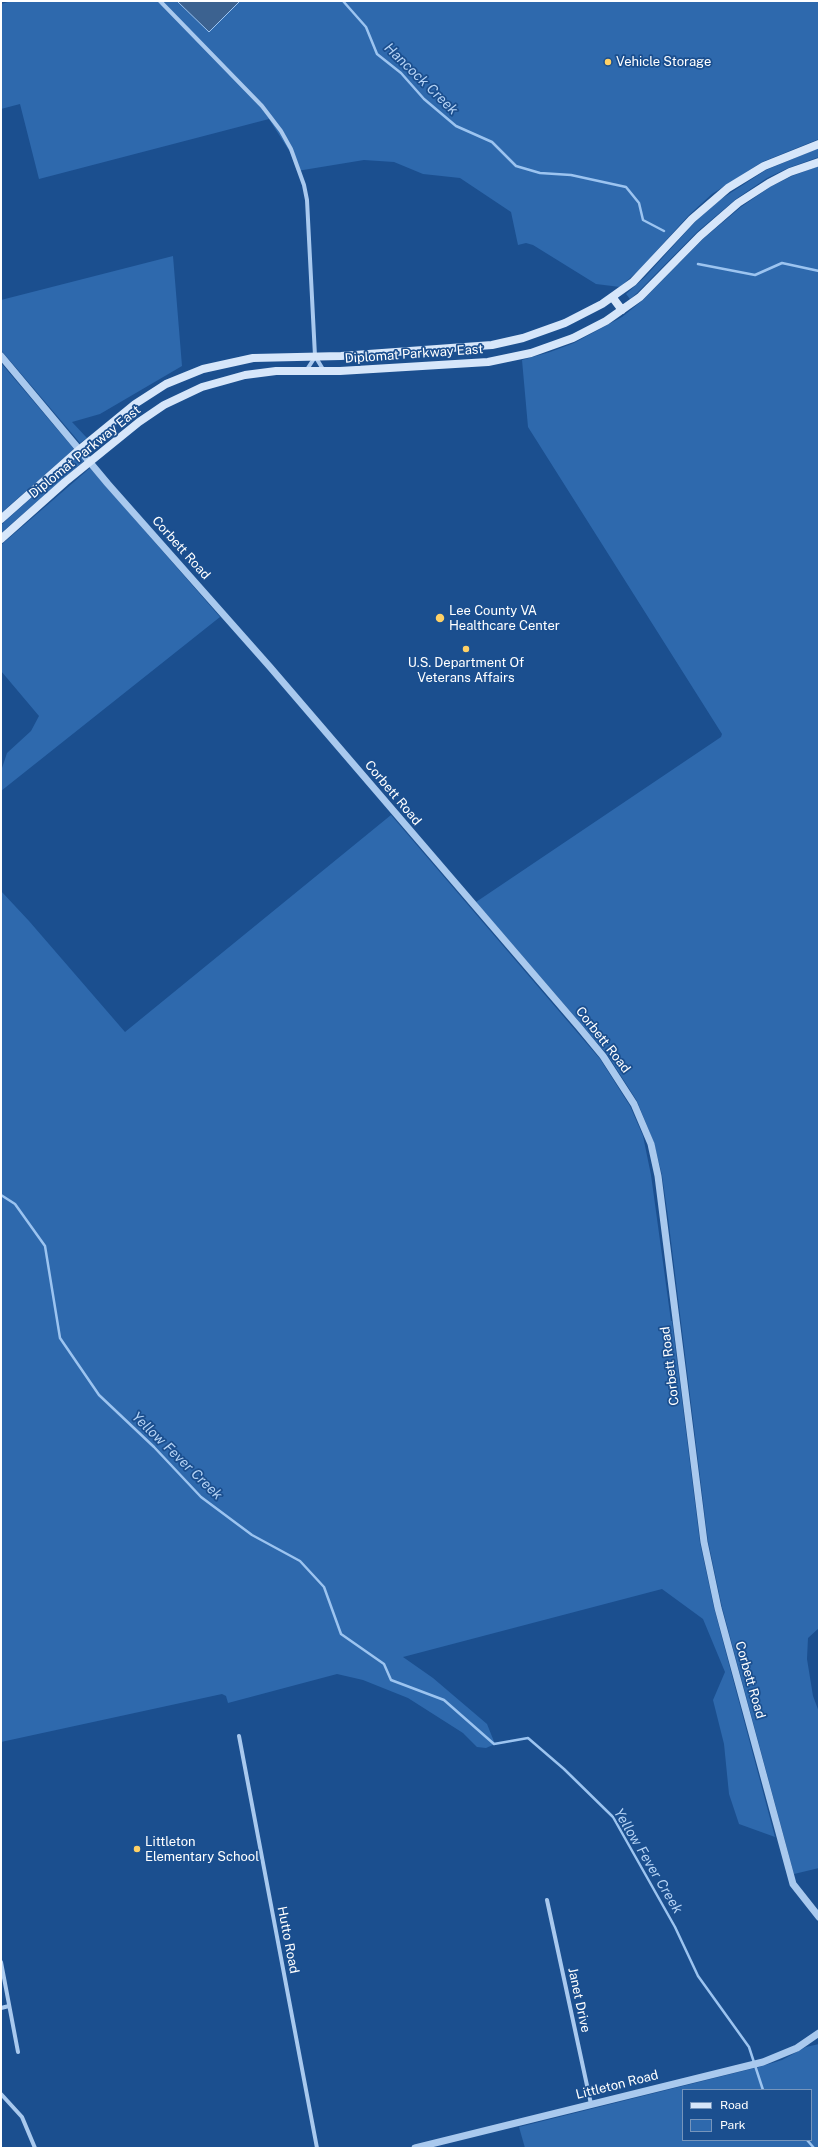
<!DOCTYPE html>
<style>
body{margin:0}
#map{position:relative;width:820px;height:2149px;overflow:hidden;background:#1b4f8f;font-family:"Public Sans",sans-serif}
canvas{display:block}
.frame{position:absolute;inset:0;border:2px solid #fff;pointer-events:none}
.legend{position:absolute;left:682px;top:2089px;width:130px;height:52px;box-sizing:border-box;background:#1b4f8f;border:1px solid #7695bc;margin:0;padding:5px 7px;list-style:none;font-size:12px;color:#fff}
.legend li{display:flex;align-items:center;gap:8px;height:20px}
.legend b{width:20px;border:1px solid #7695bc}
</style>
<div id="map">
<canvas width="820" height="2149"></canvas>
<div class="frame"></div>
<ul class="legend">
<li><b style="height:5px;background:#d6e6fa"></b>Road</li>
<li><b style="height:11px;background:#2e69ad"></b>Park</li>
</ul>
</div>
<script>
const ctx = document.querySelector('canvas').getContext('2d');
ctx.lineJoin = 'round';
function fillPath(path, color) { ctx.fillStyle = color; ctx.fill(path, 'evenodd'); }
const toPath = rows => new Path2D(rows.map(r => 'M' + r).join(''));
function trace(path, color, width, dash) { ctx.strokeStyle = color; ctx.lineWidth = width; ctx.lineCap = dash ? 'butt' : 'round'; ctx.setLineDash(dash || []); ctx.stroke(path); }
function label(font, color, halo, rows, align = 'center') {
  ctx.font = font + ' "Public Sans",sans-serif'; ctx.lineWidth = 3.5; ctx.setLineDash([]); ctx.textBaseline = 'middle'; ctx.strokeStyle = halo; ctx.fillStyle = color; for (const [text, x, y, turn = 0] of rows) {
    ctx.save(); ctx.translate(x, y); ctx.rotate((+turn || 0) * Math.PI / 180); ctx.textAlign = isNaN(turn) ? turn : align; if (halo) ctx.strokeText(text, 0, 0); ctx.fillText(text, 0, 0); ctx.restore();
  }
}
fillPath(toPath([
 [12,1,177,1,209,32,240,1,819,1,819,139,762,162,712,194,689,215,639,270,620,287,596,284,533,245,526,243,518,245,511,212,460,178,423,174,394,162,364,160,297,171,290,152,269,119,39,179,20,104,1,109,1,4],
 [819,148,819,157,788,168,767,178,736,199,697,232,637,293,630,299,626,294,645,277,695,222,718,201,766,170],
 [819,166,819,1628,808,1638,807,1659,813,1696,819,1712,819,1868,794,1874,722,1607,708,1541,668,1217,662,1175,654,1143,637,1101,607,1054,476,902,721,737,722,734,528,427,522,360,550,352,574,343,622,317,643,300,703,239,741,207,770,187,792,176],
 [173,256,182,366,100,414,72,422,87,438,80,443,1,350,1,300],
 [1,363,74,449,1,513],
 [79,455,84,461,1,533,1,525],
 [90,468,220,617,1,791,1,771,7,753,31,731,39,716,1,671,1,545],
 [391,815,600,1059,630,1106,643,1136,651,1175,671,1321,672,1321,700,1543,714,1608,775,1837,739,1824,729,1794,724,1744,713,1700,725,1672,703,1619,662,1589,403,1657,433,1678,487,1724,495,1744,486,1748,477,1747,463,1733,408,1698,363,1680,337,1674,228,1703,226,1696,222,1694,1,1742,1,891,29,921,125,1032],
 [819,2044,819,2148,525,2148,519,2127,759,2067,782,2060,806,2047],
 [683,2090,811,2090,811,2140,683,2140]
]), '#2e69ad');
const water = toPath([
 [177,1,240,1,209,32,177,1]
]);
fillPath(water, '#3c6290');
trace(water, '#9cc4f0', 1);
trace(toPath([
 [343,1,366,27,377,54,401,73,424,99,456,126,492,142,516,166,540,173,571,175,626,187,639,203,643,220,664,231],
 [698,264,755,275,782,263,819,271],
 [1,1195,15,1204,45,1246,60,1338,99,1395,154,1447,201,1497,252,1535,300,1561,324,1587,341,1634,384,1664,391,1680,444,1700,494,1744,528,1738,564,1769,613,1817,675,1927,698,1976,749,2047,763,2090],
 [807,2140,814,2148]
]), '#9cc4f0', 2.5);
trace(toPath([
 [160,1,262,106,281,131,291,149,304,185,307,200,315,356,324,371],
 [306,371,315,357],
 [239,1736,317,2148],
 [547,1900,591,2104],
 [1,1962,18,2052],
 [1,2008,9,2006],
 [1,2094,22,2117,35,2148]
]), '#a9c9ee', 4);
trace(toPath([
 [1,356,108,484,270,667,579,1027,603,1056,634,1104,651,1144,658,1176,704,1542,718,1608,793,1884,819,1917],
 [415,2148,763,2062,797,2048,819,2033]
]), '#a9c9ee', 7);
trace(toPath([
 [613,298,622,310],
 [1,519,80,449,135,404,166,384,203,369,253,358,341,356,492,345,523,338,565,323,602,304,633,282,692,219,728,188,764,166,819,144],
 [1,539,65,482,139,422,164,405,202,387,245,375,276,371,340,371,488,362,531,353,573,338,606,321,640,297,700,236,738,203,769,183,790,172,819,162]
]), '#d6e6fa', 8);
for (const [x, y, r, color] of [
 [608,62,4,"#ffd166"],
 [440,618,5,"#ffd166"],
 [466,649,4,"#ffd166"],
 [137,1849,4,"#ffd166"]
]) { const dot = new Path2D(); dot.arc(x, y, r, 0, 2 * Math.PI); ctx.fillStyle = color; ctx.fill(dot); trace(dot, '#1b4f8f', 1.5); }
label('13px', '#fff', '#1b4f8f', [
 ["Vehicle Storage",616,62],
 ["Lee County VA",449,611],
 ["Healthcare Center",449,626],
 ["U.S. Department Of",466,663,"center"],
 ["Veterans Affairs",466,678,"center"],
 ["Littleton",145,1842],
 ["Elementary School",145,1857]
], 'left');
label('13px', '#fff', '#1b4f8f', [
 ["Diplomat Parkway East",414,354,-4],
 ["Diplomat Parkway East",85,452,-39],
 ["Corbett Road",181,548,48],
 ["Corbett Road",393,793,50],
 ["Corbett Road",603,1040,52],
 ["Corbett Road",670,1366,-97],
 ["Corbett Road",750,1680,74],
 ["Hutto Road",288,1940,79],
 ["Janet Drive",579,2000,78],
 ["Littleton Road",617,2085,-14]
]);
label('italic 14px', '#b5d3f5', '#1b4f8f', [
 ["Hancock Creek",421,79,44],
 ["Yellow Fever Creek",177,1456,44],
 ["Yellow Fever Creek",648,1861,59]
]);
</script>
